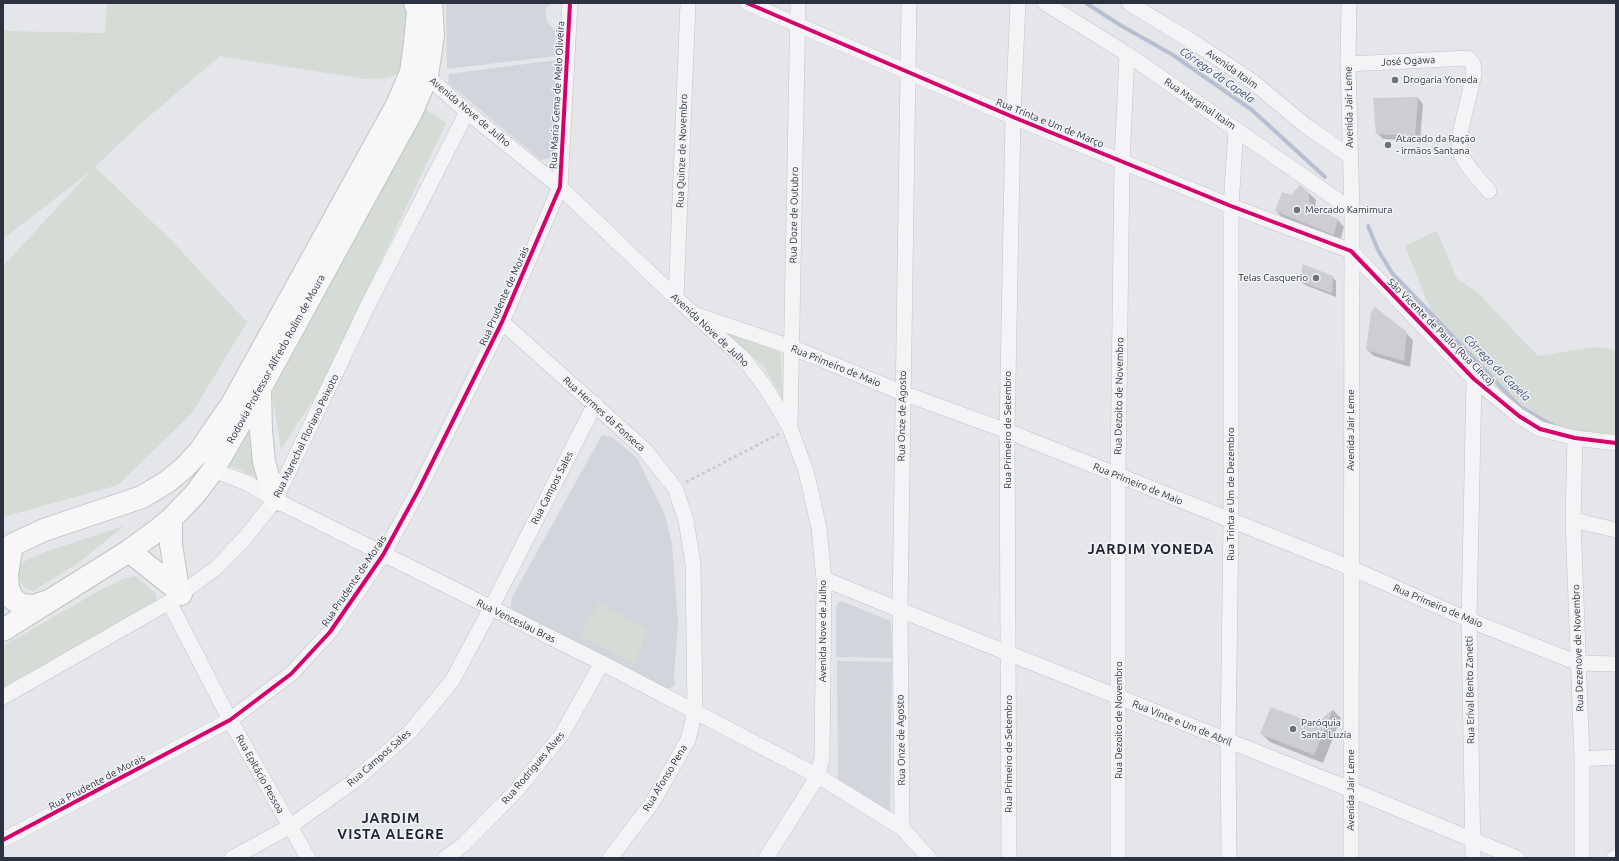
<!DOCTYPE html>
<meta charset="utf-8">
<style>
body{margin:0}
#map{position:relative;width:1619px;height:861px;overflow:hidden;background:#e4e6e9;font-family:Ubuntu,sans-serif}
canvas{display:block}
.frame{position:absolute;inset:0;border:4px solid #2d3241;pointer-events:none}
</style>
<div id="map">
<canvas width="1619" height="861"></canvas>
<div class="frame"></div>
</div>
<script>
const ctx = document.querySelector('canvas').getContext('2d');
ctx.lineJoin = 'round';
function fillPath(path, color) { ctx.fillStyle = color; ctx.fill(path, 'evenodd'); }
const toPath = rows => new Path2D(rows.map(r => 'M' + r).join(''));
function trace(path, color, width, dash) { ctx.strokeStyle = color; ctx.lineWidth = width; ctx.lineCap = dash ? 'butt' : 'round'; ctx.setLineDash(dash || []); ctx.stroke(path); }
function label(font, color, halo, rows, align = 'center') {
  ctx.font = font + ' Ubuntu,sans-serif'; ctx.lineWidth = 3; ctx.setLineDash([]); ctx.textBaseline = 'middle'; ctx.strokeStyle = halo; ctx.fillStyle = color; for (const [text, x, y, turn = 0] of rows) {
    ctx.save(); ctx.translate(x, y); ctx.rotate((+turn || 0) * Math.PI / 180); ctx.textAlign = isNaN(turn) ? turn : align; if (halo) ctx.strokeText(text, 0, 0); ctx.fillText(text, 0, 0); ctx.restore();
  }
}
fillPath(toPath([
 [446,3,552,3,545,9,547,22,555,31,555,56,447,69],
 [557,60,553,157,541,160,448,83,449,74],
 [602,435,612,437,637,458,665,515,672,544,678,623,674,677,675,685,670,688,662,689,516,615,511,607,512,597],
 [841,601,891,621,892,658,836,657,836,609,837,604],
 [837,661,892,662,890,814,838,781]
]), '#d3d5dc');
fillPath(toPath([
 [107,3,410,3,407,70,388,78,365,79,220,56,139,125,95,167,171,240,247,322,192,413,118,485,3,517,3,266,92,170,3,239,3,31,105,33],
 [425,109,446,123,319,391,281,449,272,393],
 [1437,231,1457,279,1476,291,1538,356,1595,347,1616,350,1616,443,1537,427,1520,407,1439,330,1405,246],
 [721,330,760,344,781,353,783,399,763,366],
 [248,431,265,482,229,465],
 [124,526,77,564,33,591,24,587,19,581,17,571,23,562,39,554],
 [135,576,156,594,156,608,3,695,3,646,97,592,122,579],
 [599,603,648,630,633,665,580,635]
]), '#d4dcd5');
fillPath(toPath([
 [1418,98,1423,104,1420,141,1383,139,1377,133,1374,99],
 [1309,193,1316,200,1315,208,1338,220,1344,227,1340,241,1282,217,1276,211,1292,196],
 [1332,276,1336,281,1336,297,1305,285,1300,281],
 [1406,333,1413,340,1410,367,1374,356,1367,350],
 [1333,710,1341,718,1323,763,1270,742,1261,733,1317,725]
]), '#0003');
trace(toPath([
 [1086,3,1120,25,1173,55,1252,110,1325,177],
 [1368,226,1378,250,1392,273,1520,407,1556,427]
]), '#b6c0d1', 4);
fillPath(toPath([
 [1418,97,1415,136,1376,134,1373,98],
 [1300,185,1309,193,1309,202,1318,210,1338,219,1334,235,1275,211,1282,192,1291,195],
 [1303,264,1333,276,1332,293,1299,281],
 [1375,307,1407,332,1404,361,1366,350,1371,312],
 [1271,707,1316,724,1333,709,1314,755,1260,734]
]), '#cdced1');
const minor = toPath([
 [747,3,1013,117,1231,206,1351,251,1474,379,1519,416,1540,429,1575,438,1616,443],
 [1045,3,1127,54,1352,210],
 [1129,3,1198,45,1253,82,1306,126,1350,156],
 [1349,3,1348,64,1352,210,1351,858],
 [1348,64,1468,58,1473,64,1474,74,1459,138,1461,155,1470,169,1489,191],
 [427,76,467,112,560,187,676,298,744,359,766,388,790,428,806,471,819,528,824,579,822,757,818,776,766,858],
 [676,298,688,3],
 [694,314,791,347,903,393,1007,431,1351,568,1469,620,1578,663,1616,664],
 [502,322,644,449,675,488,686,520,693,564,695,711,688,740,652,803,610,858],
 [790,428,798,3],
 [1575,438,1573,520,1582,759,1582,858],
 [213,470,247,483,275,500,602,663,818,776,902,828,929,858],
 [1573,520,1616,530],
 [824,579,900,610,1352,790,1517,858],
 [169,602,230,720,308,858],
 [3,697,169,602,216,568,245,538,275,500,368,305,467,112],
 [1582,759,1616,757],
 [902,828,900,610,909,3],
 [3,840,230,720,291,674,330,632,383,555,419,489,502,322,560,187,570,3],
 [232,858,289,827,354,781,410,732,452,681,491,608,595,404],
 [445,858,463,845,517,790,562,734,602,663],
 [1009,858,1007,431,1013,117,1018,3],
 [1118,858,1118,476,1122,162,1127,54],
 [1229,858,1228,742,1231,521,1231,206,1236,129],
 [1473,858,1469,620,1474,379],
 [1614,858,1616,857]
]);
const primary = toPath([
 [260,389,261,431,264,462,275,500],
 [171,519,171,544,178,590],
 [12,545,7,574,8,588,12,598,21,605,34,606,45,602],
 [129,551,178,590,181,594],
 [3,555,12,545,44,530,142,497,167,482,184,468,199,452,232,404,397,105,411,72,415,43,418,11,415,3],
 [3,630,129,551,155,532,171,519,195,494,213,470,260,389,412,111,427,76,433,35,431,3]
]);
trace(minor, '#c3c4c7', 16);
trace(primary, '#c1c3c6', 24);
trace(toPath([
 [686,482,779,434]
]), '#c5c7cb', 2.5, [3, 3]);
trace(minor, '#f4f4f6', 15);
trace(primary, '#f7f7f8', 22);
trace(toPath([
 [747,3,1013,117,1231,206,1351,251,1474,379,1519,416,1540,429,1575,438,1616,443],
 [3,840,230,720,291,674,330,632,383,555,419,489,502,322,560,187,570,3]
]), '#d6006c', 4);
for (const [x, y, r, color] of [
 [1395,80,4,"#6d717c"],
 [1388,145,4,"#6d717c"],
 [1297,210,4,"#6d717c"],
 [1316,278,4,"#6d717c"],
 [1293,729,4,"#6d717c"]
]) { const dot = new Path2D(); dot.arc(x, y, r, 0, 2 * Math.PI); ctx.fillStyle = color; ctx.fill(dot); trace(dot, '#f3f4f8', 1.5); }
label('10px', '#2d3241', '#f3f4f8', [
 ["José Ogawa",1408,61,-3],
 ["Avenida Itaim",1232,69,35],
 ["Rua Maria Gema de Melo Oliveira",557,95,-87],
 ["Rua Marginal Itaim",1200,104,34],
 ["Avenida Jair Leme",1349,107,-91],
 ["Avenida Nove de Julho",470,112,40],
 ["Rua Trinta e Um de Março",1050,123,22],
 ["Rua Quinze de Novembro",682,151,-88],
 ["Rua Doze de Outubro",794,215,-89],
 ["Rua Prudente de Morais",504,296,-66],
 ["Avenida Nove de Julho",710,330,43],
 ["São Vicente de Paulo (Rua Cinco)",1441,332,45],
 ["Rodovia Professor Alfredo Rolim de Moura",276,359,-61],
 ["Rua Primeiro de Maio",836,366,22],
 ["Rua Dezoito de Novembro",1119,396,-89],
 ["Rua Hermes da Fonseca",604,414,42],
 ["Rua Onze de Agosto",902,416,-89],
 ["Rua Primeiro de Setembro",1008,430,-90],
 ["Avenida Jair Leme",1351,430,-90],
 ["Rua Marechal Floriano Peixoto",306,436,-64],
 ["Rua Primeiro de Maio",1138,484,22],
 ["Rua Campos Sales",552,488,-63],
 ["Rua Trinta e Um de Dezembro",1231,494,-90],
 ["Rua Prudente de Morais",354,581,-56],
 ["Rua Primeiro de Maio",1438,606,23],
 ["Rua Venceslau Bras",516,621,26],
 ["Avenida Nove de Julho",823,631,-90],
 ["Rua Dezenove de Novembro",1578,648,-92],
 ["Rua Erival Bento Zanetti",1470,690,-91],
 ["Rua Dezoito de Novembro",1119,720,-90],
 ["Rua Vinte e Um de Abril",1182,723,22],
 ["Rua Onze de Agosto",901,740,-91],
 ["Rua Primeiro de Setembro",1009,754,-90],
 ["Rua Campos Sales",379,758,-41],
 ["Rua Rodrigues Alves",533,768,-50],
 ["Rua Epitácio Pessoa",260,774,61],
 ["Rua Afonso Pena",665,778,-59],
 ["Rua Prudente de Morais",97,782,-28],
 ["Avenida Jair Leme",1351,790,-90]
]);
label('10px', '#2d3241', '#f3f4f8', [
 ["Drogaria Yoneda",1403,80],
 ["Atacado da Ração",1396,139],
 ["- irmãos Santana",1396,151],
 ["Mercado Kamimura",1305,210],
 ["Telas Casquerio",1308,278,"right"],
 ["Paróquia",1301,723],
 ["Santa Luzia",1301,735]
], 'left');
label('italic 11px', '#3a4c72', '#f3f4f8', [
 ["Córrego da Capela",1217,75,35],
 ["Córrego da Capela",1497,368,45]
]);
ctx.letterSpacing = '1px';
label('bold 14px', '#1f2332', '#f3f4f8', [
 ["JARDIM YONEDA",1151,549],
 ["JARDIM",391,818],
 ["VISTA ALEGRE",391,834]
]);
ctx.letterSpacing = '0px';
</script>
